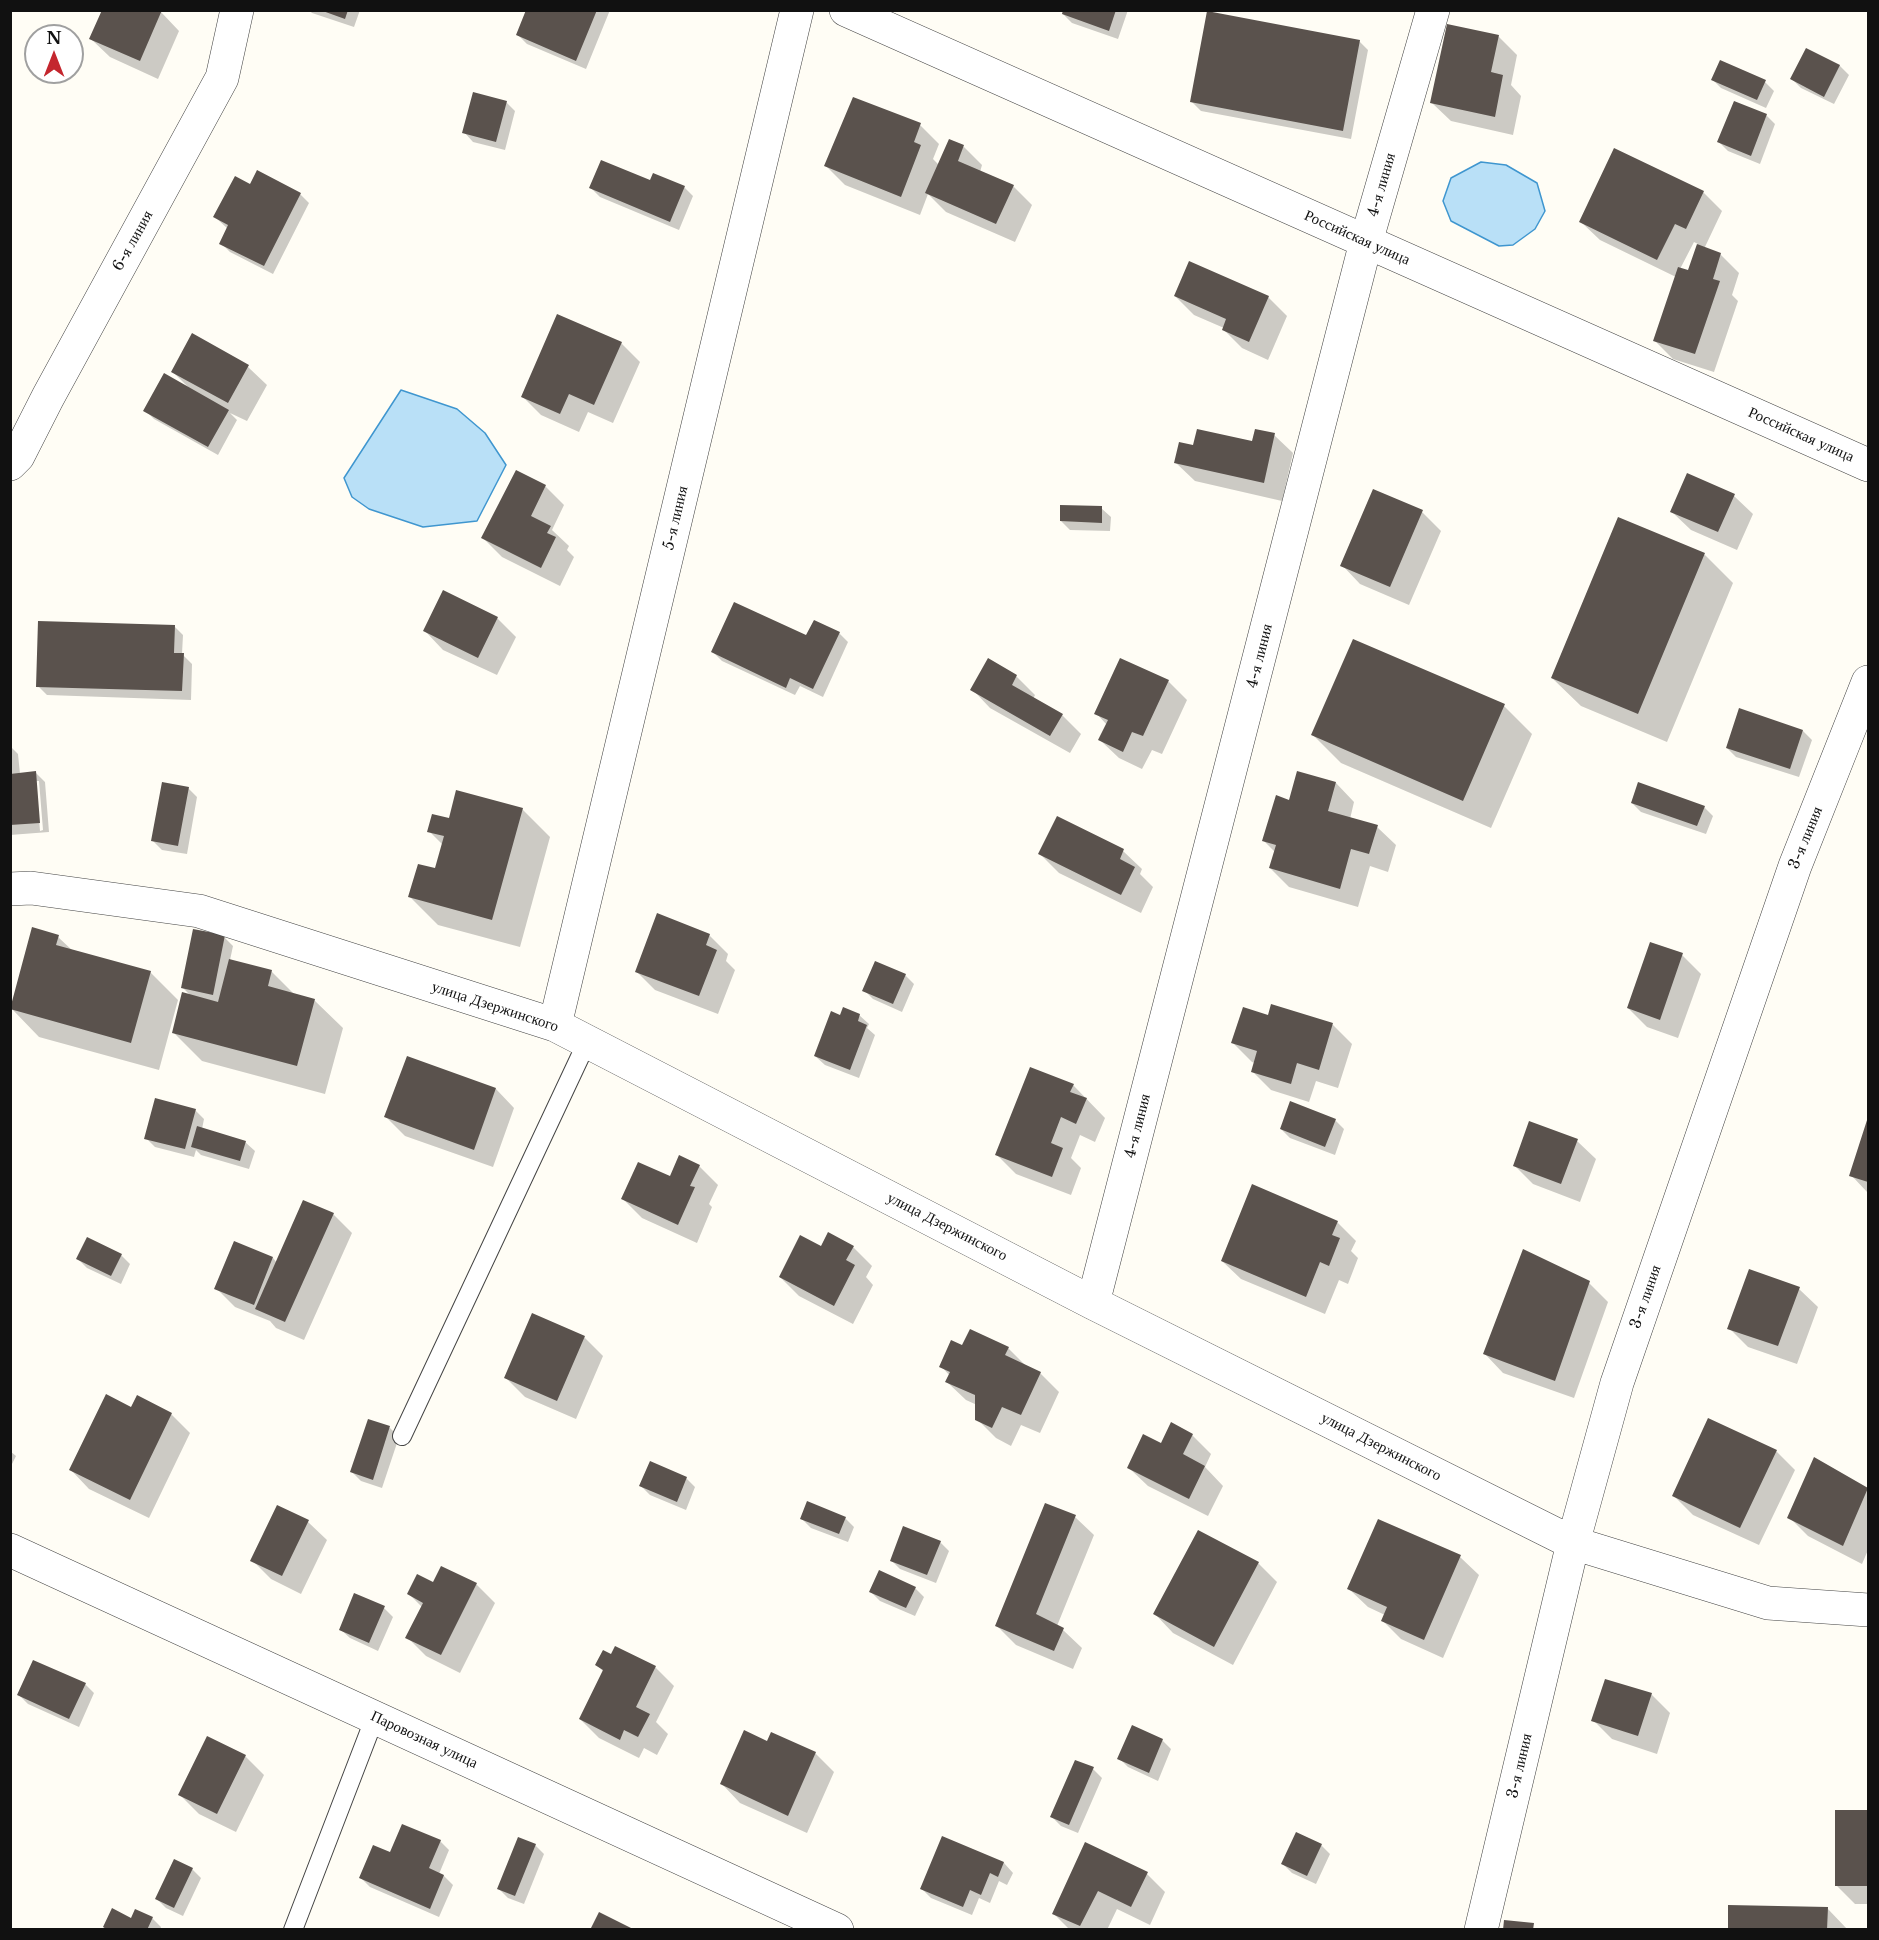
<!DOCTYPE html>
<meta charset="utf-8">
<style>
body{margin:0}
#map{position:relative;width:1879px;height:1940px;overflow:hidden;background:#fffdf5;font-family:"Libre Baskerville",serif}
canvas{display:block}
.frame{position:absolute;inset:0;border:12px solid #111;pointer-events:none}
.north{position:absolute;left:24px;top:24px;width:60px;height:60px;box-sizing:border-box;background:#fff;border:2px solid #a0a0a0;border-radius:50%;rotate:0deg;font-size:16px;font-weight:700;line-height:24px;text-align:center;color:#111}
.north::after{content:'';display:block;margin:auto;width:21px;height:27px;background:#c4262e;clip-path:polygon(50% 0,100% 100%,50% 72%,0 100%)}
</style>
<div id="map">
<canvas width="1879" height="1940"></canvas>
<div class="frame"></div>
<div class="north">N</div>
</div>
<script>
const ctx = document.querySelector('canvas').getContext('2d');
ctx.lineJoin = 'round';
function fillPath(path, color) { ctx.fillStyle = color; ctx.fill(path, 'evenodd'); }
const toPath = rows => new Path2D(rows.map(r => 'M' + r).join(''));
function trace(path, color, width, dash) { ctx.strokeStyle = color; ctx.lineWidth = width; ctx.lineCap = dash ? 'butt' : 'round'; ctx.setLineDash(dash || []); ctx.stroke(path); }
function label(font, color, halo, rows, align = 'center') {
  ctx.font = font + ' "Libre Baskerville",serif'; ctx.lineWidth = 6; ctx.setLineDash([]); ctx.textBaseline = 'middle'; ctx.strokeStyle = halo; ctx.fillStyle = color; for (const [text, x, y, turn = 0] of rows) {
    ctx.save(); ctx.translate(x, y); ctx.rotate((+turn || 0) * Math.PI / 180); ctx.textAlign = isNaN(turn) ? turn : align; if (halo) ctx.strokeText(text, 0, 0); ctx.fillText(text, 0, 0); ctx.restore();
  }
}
const water = toPath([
 [1481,162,1506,165,1537,183,1545,211,1535,229,1513,245,1499,246,1451,221,1443,201,1451,178,1481,162],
 [401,390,457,409,485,433,506,465,477,521,423,527,369,509,352,497,344,478,401,390]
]);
fillPath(water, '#b9e0f7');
trace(water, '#3f96cf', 1.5);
fillPath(toPath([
 [309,10,360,10,354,27,312,13],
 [528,10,610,10,586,69,527,44,518,35],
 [1065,10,1128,10,1118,39,1072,23,1063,14],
 [161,12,179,31,158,79,110,57,91,39],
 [1498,36,1517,55,1511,85,1521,96,1513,135,1451,121,1432,103],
 [1359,41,1368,50,1351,139,1201,111,1192,102],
 [1807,50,1840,66,1849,75,1834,104,1801,88,1792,79],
 [1712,79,1765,82,1774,91,1766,108,1721,88],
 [506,102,515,111,505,150,473,142,464,132],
 [1766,115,1775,124,1760,164,1728,151,1719,142],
 [920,125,939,144,933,159,939,165,950,141,964,147,982,165,980,172,1013,186,1032,205,1015,242,946,212,928,194,920,215,845,185,826,166],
 [651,182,684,187,693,196,679,230,600,197,591,188],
 [251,186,300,194,309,203,273,274,230,252,221,243,228,229,215,217],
 [1703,192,1722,211,1704,249,1720,254,1739,273,1732,295,1738,301,1714,372,1673,359,1654,340,1676,277,1600,240,1581,222],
 [1694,242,1698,244,1689,272,1680,269],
 [1189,263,1268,297,1287,316,1268,360,1242,348,1223,329,1224,328,1194,315,1175,296],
 [621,343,640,362,613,423,588,412,579,432,541,415,522,396],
 [248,367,267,385,247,421,230,413,237,420,218,455,154,419,145,410,189,388,173,372],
 [1274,435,1293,453,1282,501,1195,481,1176,463,1194,447,1253,443],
 [545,486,564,505,552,530,569,546,567,550,574,557,560,586,502,557,483,538],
 [1734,496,1753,514,1737,550,1691,530,1672,512],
 [1101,508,1111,517,1110,531,1070,530,1061,521],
 [1422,512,1441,531,1409,605,1360,584,1342,565],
 [1619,519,1705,555,1733,583,1667,742,1581,706,1552,678],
 [497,618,516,637,497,675,443,650,425,631],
 [174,626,183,635,182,654,192,664,191,700,47,695,38,686],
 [839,633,848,642,823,697,800,686,795,695,722,661,712,651],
 [988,660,1016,676,1035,695,1033,699,1062,715,1081,734,1070,753,990,708,972,689],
 [1168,681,1187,700,1162,754,1152,750,1142,769,1119,758,1100,740,1107,725,1096,713],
 [1504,706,1532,734,1491,828,1341,763,1313,735],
 [1803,731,1812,740,1799,777,1736,757,1727,748],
 [10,746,18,754,20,774,36,773,45,782,49,832,10,835],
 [36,781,39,781,43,830,40,831],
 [1336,783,1354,802,1350,819,1377,827,1396,845,1388,872,1370,866,1358,907,1289,887,1270,868,1275,852,1264,841,1290,802],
 [188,788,197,797,187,854,162,850,153,841],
 [1632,803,1704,807,1713,816,1706,834,1641,812],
 [522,809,550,837,520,947,438,925,410,897,436,870,443,845,429,831,450,820],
 [1123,851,1142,869,1140,874,1153,887,1141,913,1059,873,1040,854],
 [709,935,728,954,726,961,735,970,718,1014,655,990,636,971],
 [58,937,73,951,150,972,178,1000,159,1070,39,1037,11,1008],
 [224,937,233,946,230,960,271,971,295,995,314,1000,343,1028,325,1094,202,1061,173,1032,191,996,183,988],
 [1682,955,1701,974,1678,1038,1647,1027,1628,1008],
 [905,975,914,984,902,1012,873,999,864,990],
 [1272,1006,1333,1025,1352,1044,1338,1088,1316,1081,1309,1102,1271,1090,1252,1071,1255,1063,1252,1062,1233,1043,1269,1017],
 [859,1015,869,1024,867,1028,875,1035,859,1078,825,1065,815,1056,841,1017],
 [1073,1085,1105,1118,1095,1142,1080,1135,1071,1158,1081,1168,1071,1195,1016,1174,997,1155],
 [496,1089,514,1108,493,1167,405,1136,386,1117],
 [195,1110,204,1119,202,1129,245,1142,255,1151,249,1169,201,1155,196,1150,194,1157,155,1147,146,1138],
 [1335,1120,1344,1129,1335,1155,1290,1138,1281,1129],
 [1868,1120,1868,1193,1851,1175],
 [1577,1141,1596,1159,1580,1202,1533,1184,1514,1165],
 [699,1166,718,1185,709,1204,712,1207,697,1243,642,1218,623,1199],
 [333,1214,352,1233,304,1340,276,1328,270,1321,235,1307,216,1288,273,1258,277,1263],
 [1337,1222,1356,1241,1351,1251,1358,1258,1348,1284,1339,1280,1325,1314,1241,1279,1222,1261],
 [853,1247,872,1266,866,1277,873,1285,853,1324,799,1296,780,1277,821,1248],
 [121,1255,130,1264,121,1284,87,1268,78,1259],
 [1589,1283,1608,1302,1574,1398,1503,1373,1485,1354],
 [1799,1289,1818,1307,1797,1364,1748,1347,1729,1328],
 [584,1337,603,1356,576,1419,525,1397,506,1378],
 [963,1347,1008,1348,1026,1366,1040,1373,1059,1392,1040,1433,1021,1425,1011,1446,996,1438,977,1419,977,1405,966,1400,947,1382,950,1376,941,1366],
 [131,1409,171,1414,190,1433,149,1518,89,1489,71,1470],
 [369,1421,390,1428,399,1437,382,1488,361,1481,352,1472],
 [1192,1435,1211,1454,1205,1467,1223,1486,1208,1516,1148,1486,1129,1468,1161,1445],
 [10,1451,16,1456,10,1468],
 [1776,1451,1795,1470,1759,1545,1693,1515,1674,1496],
 [1814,1459,1868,1490,1868,1550,1862,1564,1808,1536,1789,1517],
 [686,1478,695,1487,686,1510,650,1495,641,1486],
 [278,1507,308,1522,327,1540,301,1594,271,1579,252,1560],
 [1075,1517,1094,1535,1057,1626,1063,1630,1082,1648,1073,1669,1016,1645,997,1626],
 [845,1518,854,1527,848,1542,811,1528,802,1519],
 [940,1542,949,1551,936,1583,900,1569,891,1560],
 [1460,1557,1479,1575,1443,1658,1401,1639,1383,1621,1385,1615,1368,1607,1349,1589],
 [1258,1563,1277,1582,1233,1665,1173,1633,1155,1614],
 [434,1584,476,1584,495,1603,460,1673,426,1656,407,1637,422,1607,409,1594],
 [915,1588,924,1597,915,1616,880,1601,871,1592],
 [384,1608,393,1617,378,1651,350,1638,340,1629],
 [616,1648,655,1667,674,1686,656,1722,668,1734,657,1755,644,1748,639,1758,599,1738,580,1719,604,1672,597,1665,612,1656],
 [85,1684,94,1693,79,1727,28,1704,19,1695],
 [1651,1694,1670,1713,1657,1754,1612,1739,1593,1720],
 [772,1734,815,1753,834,1772,807,1833,740,1803,722,1784,768,1742],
 [208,1738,245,1756,264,1775,236,1832,199,1814,180,1795],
 [1162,1740,1171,1749,1158,1781,1128,1767,1119,1758],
 [1093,1769,1102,1778,1078,1833,1061,1826,1052,1817],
 [1836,1811,1868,1811,1868,1904,1855,1904,1836,1885],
 [943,1838,1004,1863,1013,1873,1007,1885,999,1881,990,1903,979,1898,972,1915,931,1898,922,1889],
 [440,1841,449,1850,439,1874,444,1876,453,1885,439,1917,370,1887,361,1878,391,1854],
 [1086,1844,1147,1874,1165,1892,1150,1925,1117,1909,1107,1930,1070,1930,1054,1914],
 [535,1845,544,1854,524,1904,508,1898,499,1889],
 [1321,1845,1330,1854,1316,1884,1292,1873,1283,1864],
 [192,1869,201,1878,183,1916,166,1908,157,1899],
 [1827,1908,1848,1930,1729,1930],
 [152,1918,161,1927,160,1930,107,1930,132,1920]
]), '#0003');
fillPath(toPath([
 [102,10,162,10,140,61,89,39],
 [320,10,348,10,345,19],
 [526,10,597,10,576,61,516,35],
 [1063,10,1116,10,1109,31,1062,14],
 [1207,11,1360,40,1343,131,1190,102],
 [1447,24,1499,35,1491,72,1503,75,1495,117,1430,103],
 [1806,48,1840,65,1824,97,1790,79],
 [1720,60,1766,80,1757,100,1711,80],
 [473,92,507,101,496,142,462,133],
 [853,97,921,123,914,142,921,145,901,197,824,166],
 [1734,101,1767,114,1751,156,1717,142],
 [949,139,964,145,958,161,1014,185,996,224,925,193],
 [1614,148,1704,191,1686,229,1675,224,1657,260,1579,222],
 [601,160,650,180,653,173,685,186,670,222,589,188],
 [257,170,301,193,264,266,219,244,228,225,213,217,235,176,250,184],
 [1697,244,1721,253,1713,279,1720,281,1695,354,1653,341,1678,267,1688,270],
 [1189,261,1269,296,1249,342,1222,330,1226,319,1174,296],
 [557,314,622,342,594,405,569,394,560,414,521,397],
 [192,333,249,365,228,403,171,372],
 [164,373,229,410,208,447,143,411],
 [1197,429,1252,441,1255,429,1275,433,1264,483,1174,463,1179,442,1193,445],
 [516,470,546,485,531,516,551,526,547,533,556,537,541,568,481,538],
 [1687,473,1735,494,1718,532,1670,512],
 [1373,489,1423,510,1390,587,1340,566],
 [1060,505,1102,506,1102,523,1060,521],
 [1618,517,1705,553,1638,714,1551,678],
 [443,590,498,617,478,658,423,631],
 [734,602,806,635,814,620,840,632,813,689,790,678,786,688,711,652],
 [38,621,175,625,174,653,184,653,182,691,36,687],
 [1353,639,1505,704,1463,801,1311,735],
 [988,658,1017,675,1012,685,1063,714,1050,736,970,690],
 [1120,658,1169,680,1143,736,1132,732,1123,752,1098,740,1108,720,1094,714],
 [1739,708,1803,730,1790,769,1726,748],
 [36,771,40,823,10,825,10,774],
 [1297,771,1336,782,1328,811,1378,825,1369,854,1351,849,1340,889,1269,868,1276,845,1262,841,1276,795,1289,800],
 [162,782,189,787,178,846,151,841],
 [1638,782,1705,806,1697,826,1631,803],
 [456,790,523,808,492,920,408,897,418,864,435,868,444,836,427,832,432,814,449,818],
 [1057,816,1124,849,1120,859,1135,867,1121,895,1038,854],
 [657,913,710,934,706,945,717,950,699,996,635,972],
 [32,927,59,935,56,945,151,971,131,1043,10,1009],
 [193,929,225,935,213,995,181,988],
 [1650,942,1683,953,1660,1020,1627,1008],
 [229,959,272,970,268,986,315,999,297,1066,172,1033,182,992,218,1002],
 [875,961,906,974,893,1004,862,991],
 [1271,1004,1333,1023,1319,1070,1297,1063,1291,1084,1251,1072,1257,1051,1231,1043,1243,1007,1268,1015],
 [843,1007,860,1014,858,1021,867,1025,850,1070,814,1056,831,1011,840,1015],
 [407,1056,496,1088,474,1150,384,1117],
 [1030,1067,1074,1084,1070,1092,1087,1098,1076,1124,1061,1117,1051,1143,1063,1148,1052,1177,995,1155],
 [155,1098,196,1109,185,1149,144,1139],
 [1290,1101,1336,1119,1325,1147,1280,1129],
 [1868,1117,1868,1182,1849,1176],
 [1529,1121,1578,1139,1561,1184,1513,1166],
 [197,1126,246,1141,240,1161,191,1147],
 [679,1155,700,1165,690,1186,695,1187,678,1225,621,1199,638,1162,670,1176],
 [1252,1184,1338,1221,1332,1235,1340,1238,1329,1266,1320,1262,1306,1297,1221,1261],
 [303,1200,334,1213,285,1322,255,1309],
 [828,1232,854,1246,846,1260,855,1265,834,1306,779,1277,800,1235,821,1246],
 [87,1237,122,1254,111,1276,76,1259],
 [234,1241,273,1257,254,1305,214,1289],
 [1523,1249,1590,1281,1555,1381,1483,1354],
 [1749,1269,1800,1287,1778,1346,1727,1329],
 [532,1313,585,1336,557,1401,504,1378],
 [970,1329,1009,1347,1005,1355,1041,1372,1021,1415,1002,1407,992,1428,975,1420,975,1395,945,1382,950,1372,939,1367,951,1340,962,1345],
 [106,1394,131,1407,137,1395,172,1413,130,1500,69,1470],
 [1708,1418,1777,1450,1740,1528,1672,1496],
 [368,1419,390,1426,373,1480,350,1472],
 [1171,1422,1193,1434,1183,1454,1205,1466,1189,1499,1127,1468,1143,1434,1161,1443],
 [1814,1457,1868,1488,1843,1546,1787,1518],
 [650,1461,687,1477,677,1502,639,1486],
 [807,1501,846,1517,839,1534,800,1519],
 [1045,1503,1076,1515,1036,1614,1064,1628,1054,1651,995,1626],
 [277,1505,309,1520,282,1576,250,1561],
 [1378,1519,1461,1555,1424,1640,1381,1621,1387,1607,1347,1589],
 [903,1526,941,1541,927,1575,890,1561],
 [1198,1530,1259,1562,1214,1647,1153,1614],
 [441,1566,477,1583,441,1655,405,1638,423,1603,407,1594,417,1574,433,1582],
 [879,1570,916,1587,906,1608,869,1592],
 [354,1593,385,1606,369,1643,339,1630],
 [615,1646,656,1666,636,1707,650,1714,638,1737,624,1730,620,1740,579,1719,603,1670,595,1665,603,1650,611,1654],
 [33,1660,86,1683,69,1719,17,1695],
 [1605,1679,1652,1693,1638,1736,1591,1721],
 [1132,1725,1163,1739,1149,1773,1117,1759],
 [744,1730,767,1741,771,1732,816,1752,788,1816,720,1784],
 [207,1736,246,1755,217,1814,178,1795],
 [1075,1760,1094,1767,1069,1825,1050,1817],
 [1835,1810,1868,1810,1868,1886,1835,1886],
 [402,1824,441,1840,429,1868,444,1875,430,1909,359,1878,373,1845,390,1852],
 [1296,1832,1322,1844,1307,1876,1281,1864],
 [942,1836,1004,1862,998,1877,990,1873,981,1895,970,1890,963,1907,920,1889],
 [518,1837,536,1844,515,1896,497,1889],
 [1085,1842,1148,1872,1131,1907,1098,1891,1080,1926,1052,1914],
 [174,1859,193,1868,174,1908,155,1899],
 [1728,1905,1828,1907,1827,1930,1728,1930],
 [112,1908,131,1918,135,1909,153,1917,147,1930,108,1930,103,1927],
 [599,1912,635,1930,590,1930],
 [1504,1920,1534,1923,1533,1930,1503,1930]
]), '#5a524d');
const service = toPath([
 [402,1436,587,1042],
 [293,1930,375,1717]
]);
const minor = toPath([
 [846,10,1868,465],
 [10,464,18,456,48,397,222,78,237,10],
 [10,889,31,888,199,911,555,1025,1093,1303,1573,1543,1768,1603,1868,1610],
 [555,1025,797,10],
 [1093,1303,1366,242,1433,10],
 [10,1550,837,1930],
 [1481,1930,1573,1543,1617,1383,1795,866,1868,682]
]);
trace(service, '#444', 20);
trace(minor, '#444', 34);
trace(service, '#fff', 18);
trace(minor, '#fff', 33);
label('15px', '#111', '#fff', [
 ["4-я линия",1382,185,-74],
 ["Российская улица",1357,238,24],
 ["6-я линия",133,241,-61],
 ["Российская улица",1801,435,24],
 ["5-я линия",676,518,-77],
 ["4-я линия",1260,656,-76],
 ["3-я линия",1806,838,-68],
 ["улица Дзержинского",495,1007,18],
 ["4-я линия",1138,1126,-76],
 ["улица Дзержинского",947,1227,27],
 ["3-я линия",1646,1297,-71],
 ["улица Дзержинского",1381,1447,27],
 ["Паровозная улица",424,1740,25],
 ["3-я линия",1520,1766,-77]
]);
</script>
